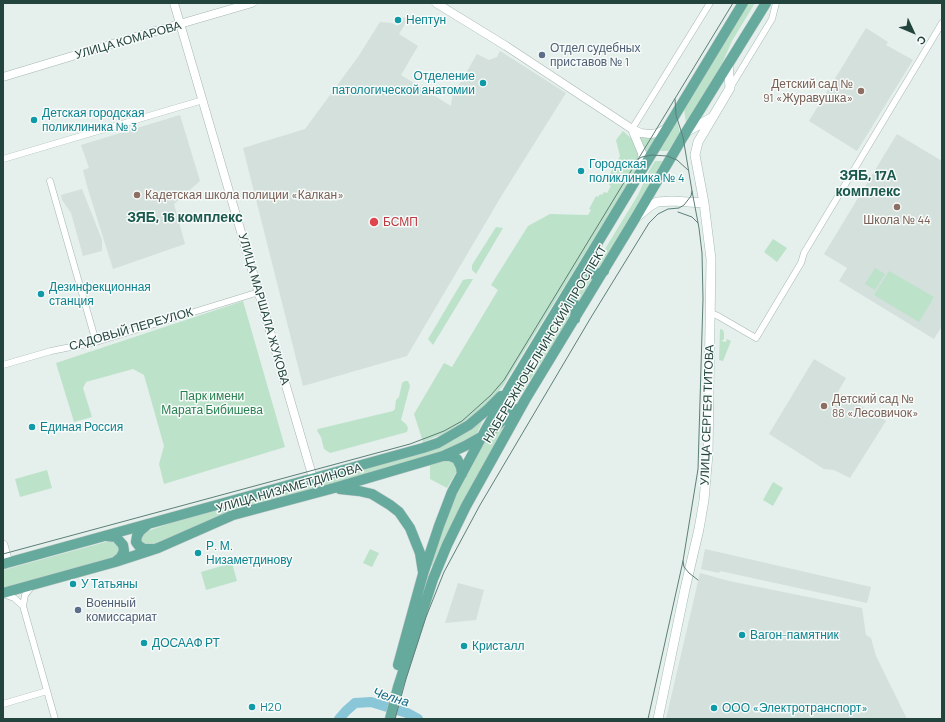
<!DOCTYPE html>
<meta charset="utf-8">
<style>
body{margin:0}
#map{position:relative;width:945px;height:722px;overflow:hidden;background:#e5efec;font-family:Barlow,sans-serif}
canvas{display:block}
.frame{position:absolute;inset:0;border:4px solid #22443d;pointer-events:none}
.north{position:absolute;left:893px;top:12px;width:40px;height:40px;-webkit-text-stroke:3px #f7fbf9;paint-order:stroke;rotate:134deg;font-size:11px;font-weight:700;line-height:16px;text-align:center;color:#22443d}
.north::after{content:'';display:block;margin:auto;width:14px;height:18px;background:#22443d;clip-path:polygon(50% 0,100% 100%,50% 72%,0 100%)}
</style>
<div id="map">
<canvas width="945" height="722"></canvas>
<div class="frame"></div>
<div class="north">С</div>
</div>
<script>
const ctx = document.querySelector('canvas').getContext('2d');
ctx.lineJoin = 'round';
function fillPath(path, color) { ctx.fillStyle = color; ctx.fill(path, 'evenodd'); }
const toPath = rows => new Path2D(rows.map(r => 'M' + r).join(''));
function trace(path, color, width, dash) { ctx.strokeStyle = color; ctx.lineWidth = width; ctx.lineCap = dash ? 'butt' : 'round'; ctx.setLineDash(dash || []); ctx.stroke(path); }
function label(font, color, halo, rows, align = 'center') {
  ctx.font = font + ' Barlow,sans-serif'; ctx.lineWidth = 3; ctx.setLineDash([]); ctx.textBaseline = 'middle'; ctx.strokeStyle = halo; ctx.fillStyle = color; for (const [text, x, y, turn = 0] of rows) {
    ctx.save(); ctx.translate(x, y); ctx.rotate((+turn || 0) * Math.PI / 180); ctx.textAlign = isNaN(turn) ? turn : align; if (halo) ctx.strokeText(text, 0, 0); ctx.fillText(text, 0, 0); ctx.restore();
  }
}
fillPath(toPath([
 [404,17,408,19,399,34,418,46,401,75,451,106,452,97,477,54,489,60,497,57,500,51,566,93,502,195,407,356,303,386,243,148,305,129,358,57,380,22,392,23,397,26],
 [866,28,888,42,886,45,913,60,857,151,809,121],
 [180,115,200,181,174,204,185,244,113,269,87,186,83,170,89,168,81,145],
 [897,134,942,161,942,326,934,339,839,281,847,268,824,254],
 [82,189,102,240,102,251,83,256,71,213,62,200,61,195],
 [814,359,846,378,838,392,886,421,850,478,834,470,824,469,769,434],
 [705,549,871,587,867,603,720,571,719,573,701,569],
 [700,573,729,581,862,608,866,635,871,638,876,656,907,719,666,719],
 [458,583,484,590,476,620,445,623]
]), '#d3e0db');
fillPath(toPath([
 [748,3,755,3,732,41,721,66,686,123,684,109],
 [677,120,680,133,668,151,658,151],
 [623,131,633,140,639,156,640,164,510,374,503,386,490,400,477,413,461,424,443,434,423,442,414,414,444,363,452,367,498,290,491,285,528,226,550,214,588,215,591,210,589,209,596,196,598,197,600,194,602,195,604,192,607,193,611,186,609,185,610,182,608,180,610,178,608,177,620,156,616,140],
 [659,135,647,153,644,154,639,137,646,137],
 [655,161,665,161,598,271,594,269,594,267,638,195,649,171],
 [496,227,503,228,476,274,472,270,472,265],
 [773,239,787,248,777,262,764,252],
 [875,268,885,274,875,290,865,284],
 [889,271,934,297,919,322,874,295],
 [587,272,595,277,580,301,576,297,572,296],
 [468,279,473,279,433,345,428,339,463,280],
 [243,301,285,447,164,484,159,464,164,446,144,375,133,369,86,382,83,388,92,417,74,422,56,363],
 [566,306,571,306,574,311,515,404,492,426],
 [720,329,723,330,724,333,724,339,721,341,726,342,727,339,731,341,723,361,719,360],
 [405,381,408,381,410,386,401,420,406,424,408,428,407,432,330,453,324,449,321,437,317,431,318,429,393,411,395,409,396,400,399,397,402,383],
 [511,419,433,567,431,566,454,497,483,441],
 [483,420,475,438,441,454,238,510,149,548,141,542,141,536,145,532,196,514,436,448,454,440],
 [447,459,455,462,457,471,447,488,430,479,430,464],
 [47,470,52,488,20,497,15,479],
 [773,482,783,488,773,506,763,500],
 [109,541,115,543,119,548,119,556,3,590,3,570],
 [370,549,379,553,372,567,363,563],
 [232,563,237,581,206,590,201,572]
]), '#bde2ca');
trace(toPath([
 [339,719,346,711,355,703,371,702,407,713,418,719]
]), '#89c6d8', 10);
const minor = toPath([
 [730,88,772,19,776,3],
 [632,129,710,3],
 [3,159,203,100],
 [50,181,96,342],
 [711,313,718,316,756,338,801,263,804,253,942,23],
 [3,365,51,351,96,342,259,292],
 [32,586,25,595,23,606,55,719],
 [3,594,14,598,23,606],
 [3,704,47,691]
]);
const tertiary = toPath([
 [174,3,313,478],
 [436,3,506,46,632,129,641,133,650,134,658,133,667,128],
 [3,77,142,35,252,3],
 [632,129,642,153,643,168]
]);
const secondary = toPath([
 [686,132,713,117],
 [638,216,650,206,657,202,672,201,704,203],
 [3,545,8,563],
 [658,719,685,589,699,529,704,500,708,454,711,259,704,203,695,155,698,142,730,88,728,64]
]);
const primary = toPath([
 [588,261,587,267,589,272,592,274,596,275,604,271],
 [561,306,567,301,571,301,574,303,576,308,575,319],
 [443,456,450,456,457,459,461,467,462,474],
 [340,489,359,491,372,494,390,505,399,512,410,528,420,553,423,572],
 [147,525,140,531,137,536,136,542,139,546,144,549,152,549],
 [107,536,116,537,123,545,124,551,121,557,115,562],
 [3,564,423,448,438,443,469,425,488,409,501,396],
 [3,593,115,562,158,548,233,515,334,488,443,456,465,446,488,433,516,409],
 [398,665,423,574,439,526,452,492,486,429,512,384,743,3],
 [390,719,398,687,433,579,447,545,466,506,525,400,636,217,683,137,766,3]
]);
trace(minor, '#a7b8b4', 7);
trace(tertiary, '#a7b8b4', 9);
trace(secondary, '#a2bcb5', 10);
trace(primary, '#c1cbc9', 11);
trace(minor, '#fff', 6);
trace(tertiary, '#fff', 8);
trace(secondary, '#fff', 9);
trace(primary, '#66a99d', 10);
trace(toPath([
 [636,160,642,157,652,155,667,156,677,160,688,170],
 [678,212,692,217,698,223],
 [3,554,410,444,444,431,462,421,491,395,504,380,733,3],
 [683,561,684,567,689,573,698,580],
 [395,719,406,679,426,617,444,572,480,505,590,319,649,223,658,214,668,209,679,208,684,205,691,196,692,191,683,137,676,115,675,99],
 [648,719,683,561,698,469,703,299,702,253,699,228,692,191]
]), '#5d7f78', 1);
for (const [x, y, r, color] of [
 [398,20,4,"#0f9aa8"],
 [542,55,4,"#5c6f8a"],
 [483,83,4,"#0f9aa8"],
 [861,91,4,"#8d6e63"],
 [34,120,4,"#0f9aa8"],
 [581,171,4,"#0f9aa8"],
 [137,195,4,"#8d6e63"],
 [897,207,4,"#8d6e63"],
 [374,222,5,"#e0444e"],
 [41,294,4,"#0f9aa8"],
 [824,406,4,"#8d6e63"],
 [32,427,4,"#0f9aa8"],
 [198,553,4,"#0f9aa8"],
 [73,584,4,"#0f9aa8"],
 [78,610,4,"#5c6f8a"],
 [742,635,4,"#0f9aa8"],
 [144,643,4,"#0f9aa8"],
 [464,646,4,"#0f9aa8"],
 [252,707,4,"#0f9aa8"],
 [714,708,4,"#0f9aa8"]
]) { const dot = new Path2D(); dot.arc(x, y, r, 0, 2 * Math.PI); ctx.fillStyle = color; ctx.fill(dot); trace(dot, '#f7fbf9', 1.5); }
label('12px', '#0d838f', '#f7fbf9', [
 ["Нептун",406,20],
 ["Отделение",475,76,"right"],
 ["патологической анатомии",475,90,"right"],
 ["Детская городская",42,113],
 ["поликлиника № 3",42,127],
 ["Городская",589,164],
 ["поликлиника № 4",589,178],
 ["Дезинфекционная",49,287],
 ["станция",49,301],
 ["Единая Россия",40,427],
 ["Р. М.",206,546],
 ["Низаметдинову",206,560],
 ["У Татьяны",81,584],
 ["Вагон-памятник",750,635],
 ["ДОСААФ РТ",152,643],
 ["Кристалл",472,646],
 ["H2O",260,707],
 ["ООО «Электротранспорт»",722,708]
], 'left');
label('12px', '#22443d', '#f7fbf9', [
 ["УЛИЦА КОМАРОВА",128,40,-16],
 ["УЛИЦА МАРШАЛА ЖУКОВА",264,309,74],
 ["САДОВЫЙ ПЕРЕУЛОК",131,329,-16],
 ["НАБЕРЕЖНОЧЕЛНИНСКИЙ ПРОСПЕКТ",545,344,-59],
 ["УЛИЦА СЕРГЕЯ ТИТОВА",707,415,-88],
 ["УЛИЦА НИЗАМЕТДИНОВА",289,488,-16]
]);
label('12px', '#4e5e75', '#f7fbf9', [
 ["Отдел судебных",550,48],
 ["приставов № 1",550,62],
 ["Военный",86,603],
 ["комиссариат",86,617]
], 'left');
label('12px', '#785e54', '#f7fbf9', [
 ["Детский сад №",853,84,"right"],
 ["91 «Журавушка»",853,98,"right"],
 ["Кадетская школа полиции «Калкан»",145,195],
 ["Школа № 44",897,220,"center"],
 ["Детский сад №",832,399],
 ["88 «Лесовичок»",832,413]
], 'left');
label('12px', '#be3a42', '#f7fbf9', [
 ["БСМП",383,222]
], 'left');
label('12px', '#287f51', '#f7fbf9', [
 ["Парк имени",212,396],
 ["Марата Бибишева",212,410]
]);
label('italic 13px', '#166a86', '#f7fbf9', [
 ["Челна",391,697,17]
]);
label('bold 14px', '#1b584e', '#f7fbf9', [
 ["ЗЯБ, 17А",868,175],
 ["комплекс",868,191],
 ["ЗЯБ, 16 комплекс",185,217]
]);
</script>
